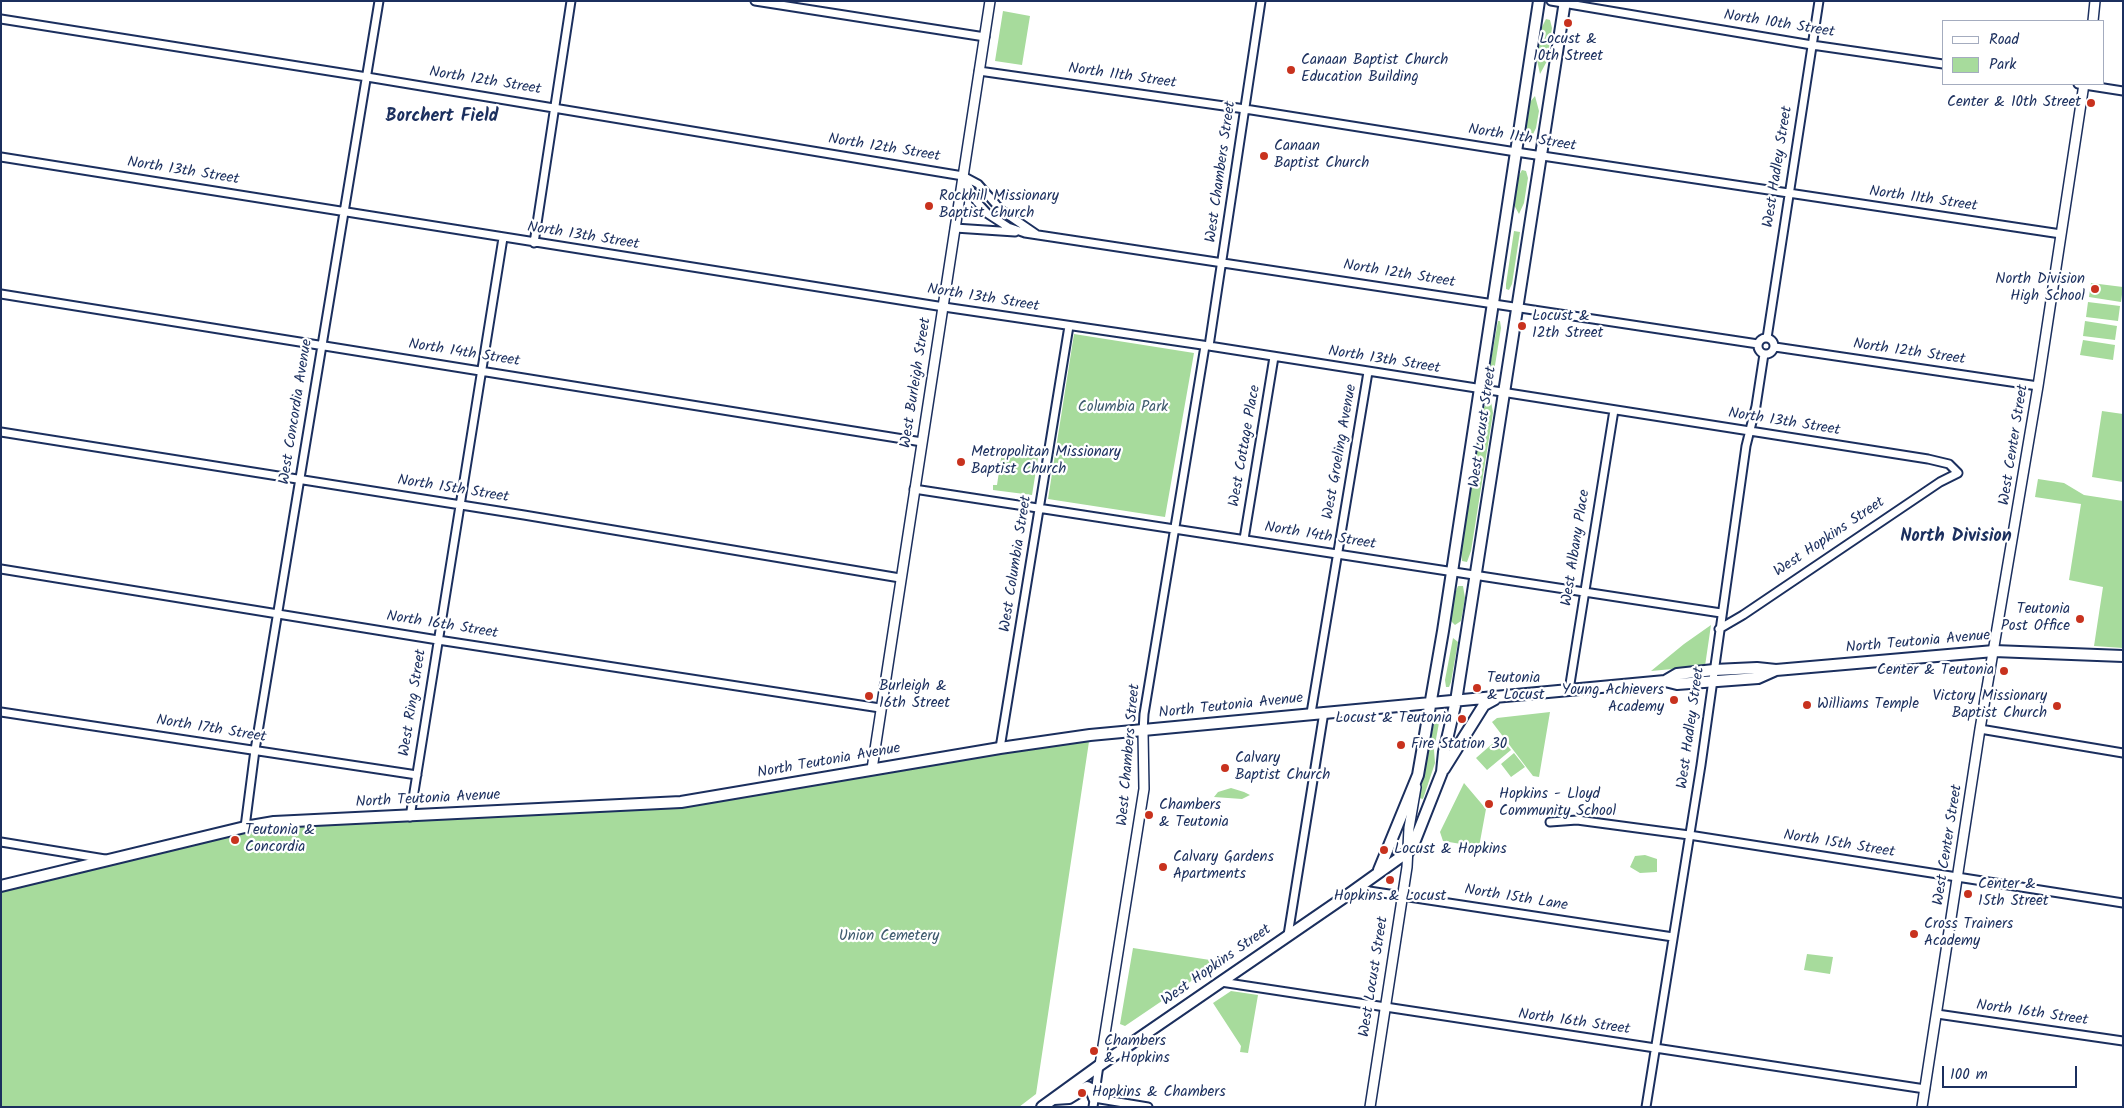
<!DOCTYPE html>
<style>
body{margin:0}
#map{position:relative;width:2124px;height:1108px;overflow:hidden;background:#fff;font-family:Kalam,sans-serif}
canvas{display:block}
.frame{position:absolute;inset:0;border:2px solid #1b2f5e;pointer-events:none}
.legend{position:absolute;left:1942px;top:20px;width:162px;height:65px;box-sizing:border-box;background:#fff;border:1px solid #a4acbf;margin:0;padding:6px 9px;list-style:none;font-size:15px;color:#1b2f5e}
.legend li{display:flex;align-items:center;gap:10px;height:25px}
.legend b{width:25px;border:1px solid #a4acbf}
.scale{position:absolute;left:1942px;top:1066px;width:135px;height:22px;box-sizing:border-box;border:2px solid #1b2f5e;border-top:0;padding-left:6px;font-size:15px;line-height:18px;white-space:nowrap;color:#1b2f5e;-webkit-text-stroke:4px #fff;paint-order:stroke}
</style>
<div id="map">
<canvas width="2124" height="1108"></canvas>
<div class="frame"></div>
<ul class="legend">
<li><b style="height:6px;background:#fff"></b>Road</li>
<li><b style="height:14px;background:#a7db9c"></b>Park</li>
</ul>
<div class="scale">100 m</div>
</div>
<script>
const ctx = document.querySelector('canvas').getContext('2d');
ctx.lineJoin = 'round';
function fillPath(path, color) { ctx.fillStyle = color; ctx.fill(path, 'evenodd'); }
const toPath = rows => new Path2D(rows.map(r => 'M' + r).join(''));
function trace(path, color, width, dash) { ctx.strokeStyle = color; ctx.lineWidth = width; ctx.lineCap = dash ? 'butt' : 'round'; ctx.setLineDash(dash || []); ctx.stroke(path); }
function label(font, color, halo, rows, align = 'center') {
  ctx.font = font + ' Kalam,sans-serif'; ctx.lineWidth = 4.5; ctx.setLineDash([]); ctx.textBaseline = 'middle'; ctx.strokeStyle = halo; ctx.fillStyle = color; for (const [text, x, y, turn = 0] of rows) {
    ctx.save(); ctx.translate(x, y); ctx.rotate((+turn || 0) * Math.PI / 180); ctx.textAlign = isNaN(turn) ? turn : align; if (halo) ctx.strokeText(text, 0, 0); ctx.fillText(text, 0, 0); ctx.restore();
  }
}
fillPath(toPath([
 [1003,11,1030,16,1022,65,995,61],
 [1546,19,1550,20,1552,28,1547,61,1540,74,1537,60,1542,27],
 [1535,96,1539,111,1536,128,1531,138,1527,138,1525,129,1530,102],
 [1522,170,1526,171,1528,178,1524,203,1519,214,1514,205,1518,177],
 [1514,231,1520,232,1512,284,1509,290,1506,289,1506,284],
 [2091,283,2123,287,2121,302,2089,297],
 [2088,302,2120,306,2118,321,2086,317],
 [1498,321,1500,321,1501,328,1492,384,1487,383],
 [2085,321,2117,326,2115,340,2083,336],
 [1074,334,1194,353,1165,517,1048,499],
 [2083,340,2115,345,2113,360,2080,355],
 [1487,401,1491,401,1493,413,1471,551,1467,562,1462,561,1461,550,1482,412],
 [2102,411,2123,414,2123,482,2092,477],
 [1002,452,1038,458,1032,495,993,490,993,485,997,485],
 [2038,479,2064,483,2084,495,2123,501,2123,648,2094,646,2103,587,2069,580,2081,504,2035,497],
 [1458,586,1463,586,1465,598,1461,621,1455,625,1450,620,1454,596],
 [1711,625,1705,666,1651,671,1684,644],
 [1453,638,1458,642,1451,682,1449,687,1446,687,1445,680],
 [1550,712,1539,777,1533,776,1492,722,1497,718],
 [1435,718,1439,718,1439,723,1434,750,1435,763,1423,799,1419,798],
 [1090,735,1036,1094,1019,1107,1,1107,1,886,245,827,622,806],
 [1500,737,1511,750,1487,770,1476,758],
 [1514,753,1525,767,1511,777,1501,764],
 [1464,783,1486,809,1479,847,1443,841,1440,832],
 [1231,788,1244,792,1250,795,1242,799,1214,797,1218,792],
 [1645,855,1657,859,1657,872,1640,873,1630,867,1635,856],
 [1133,948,1210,960,1209,969,1125,1026,1120,1024],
 [1807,954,1833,957,1830,974,1804,970],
 [1231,991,1258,995,1248,1053,1240,1052,1241,1046,1213,1003]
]), '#a7db9c');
const minor = toPath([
 [755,1,985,37],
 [1551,1,1812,45,1943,64],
 [1,19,367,77,963,176,978,184,1001,210,1036,234],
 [979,71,1245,109,1516,152,2061,234],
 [2078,84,2123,91],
 [1,157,944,307,1209,346,1928,459,1949,464,1958,473,1940,482,1743,615,1719,629],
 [963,176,977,202,988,214,1008,227,1025,233,1758,344],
 [955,228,1015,232],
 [534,243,571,1],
 [1,294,922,442],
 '1758 346a8 8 0 1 1 16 0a8 8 0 1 1-16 0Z',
 [1767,338,1819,1],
 [1209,346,1261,1],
 [1775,347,2038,386],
 [1,432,524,515,900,578],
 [914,489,1721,613],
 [1244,539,1274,357],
 [1,569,438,640,880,708],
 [1569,690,1614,410],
 [1,712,417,775],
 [1311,713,1368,372],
 [1980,729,2123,753],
 [1143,732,1144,714,1205,346],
 [1000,748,1069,326],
 [410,817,503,238],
 [1550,822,1577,820,1689,835,2123,903],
 [245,827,255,750,379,1],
 [1,842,105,859],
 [1356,889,1673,937],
 [1288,935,1324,712],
 [1221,982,1925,1089],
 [1937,1014,2123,1041],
 [1094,1098,1148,1107],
 [1093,1107,1099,1065],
 [1646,1107,1701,765,1746,446,1756,406,1764,354]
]);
const tertiary = toPath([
 [2093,21,2095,1],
 [872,769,990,1],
 [1100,1065,1144,789,1143,732],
 [1370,1107,1407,867,1409,828,1416,787],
 [1922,1107,1980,729,2038,386,2084,84]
]);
const secondary = toPath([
 [1665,681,1677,674,1714,670,1757,668,1776,670,1994,651,2123,656],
 [1444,769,1484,705,1495,699],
 [1379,870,1418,775,1443,631,1539,1],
 [1,886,245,827,274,822,681,802,1000,748,1090,735,1665,681,1677,684,1758,678,1776,670],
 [1054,1099,1069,1098,1087,1087,1091,1089,1094,1098],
 [1042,1107,1100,1065,1349,894,1409,851,1414,843,1442,772,1444,752,1456,701,1565,1]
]);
trace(minor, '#1b2f5e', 11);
trace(tertiary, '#1b2f5e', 12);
trace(secondary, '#1b2f5e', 14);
trace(minor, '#fff', 7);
trace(tertiary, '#fff', 9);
trace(secondary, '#fff', 10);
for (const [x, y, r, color] of [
 [1568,23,5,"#c8321e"],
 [1291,70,5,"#c8321e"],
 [2091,103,5,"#c8321e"],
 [1264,156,5,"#c8321e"],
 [929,206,5,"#c8321e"],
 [2095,289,5,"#c8321e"],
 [1522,326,5,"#c8321e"],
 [961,462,5,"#c8321e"],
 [2080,619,5,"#c8321e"],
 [2004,671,5,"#c8321e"],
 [1477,688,5,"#c8321e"],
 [869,696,5,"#c8321e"],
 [1674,700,5,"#c8321e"],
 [1807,705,5,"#c8321e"],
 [2057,706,5,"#c8321e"],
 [1462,719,5,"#c8321e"],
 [1401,745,5,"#c8321e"],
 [1225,768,5,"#c8321e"],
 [1489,804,5,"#c8321e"],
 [1149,815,5,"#c8321e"],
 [235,840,5,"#c8321e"],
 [1384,850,5,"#c8321e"],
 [1163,867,5,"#c8321e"],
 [1390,880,5,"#c8321e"],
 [1968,894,5,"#c8321e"],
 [1914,934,5,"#c8321e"],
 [1094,1051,5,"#c8321e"],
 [1082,1093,5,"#c8321e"]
]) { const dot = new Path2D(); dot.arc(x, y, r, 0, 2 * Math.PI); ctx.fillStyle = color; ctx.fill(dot); trace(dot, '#fff', 2); }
label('15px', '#1b2f5e', '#fff', [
 ["North 10th Street",1779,25,9],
 ["North 11th Street",1122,77,8],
 ["North 12th Street",485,82,9],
 ["North 11th Street",1522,139,9],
 ["North 12th Street",884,149,9],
 ["West Hadley Street",1779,167,-81],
 ["North 13th Street",183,172,9],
 ["West Chambers Street",1222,172,-82],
 ["North 11th Street",1923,200,8],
 ["North 13th Street",583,237,9],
 ["North 12th Street",1399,275,9],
 ["North 13th Street",983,299,9],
 ["North 12th Street",1909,353,8],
 ["North 14th Street",464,354,9],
 ["North 13th Street",1384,361,9],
 ["West Burleigh Street",917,383,-81],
 ["West Concordia Avenue",297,412,-81],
 ["North 13th Street",1784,423,9],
 ["West Locust Street",1484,427,-82],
 ["West Center Street",2015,445,-81],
 ["West Cottage Place",1246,446,-80],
 ["West Groeling Avenue",1341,452,-80],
 ["North 15th Street",453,490,9],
 ["North 14th Street",1320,537,9],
 ["West Hopkins Street",1830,538,-34],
 ["West Albany Place",1577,548,-81],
 ["West Columbia Street",1017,564,-81],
 ["North 16th Street",442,626,9],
 ["North Teutonia Avenue",1918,643,-5],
 ["West Ring Street",414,703,-81],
 ["North Teutonia Avenue",1231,707,-6],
 ["West Hadley Street",1692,728,-82],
 ["North 17th Street",211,730,9],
 ["West Chambers Street",1130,755,-85],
 ["North Teutonia Avenue",829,762,-10],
 ["North Teutonia Avenue",428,800,-3],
 ["North 15th Street",1839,845,9],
 ["West Center Street",1949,845,-81],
 ["North 15th Lane",1516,899,9],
 ["West Hopkins Street",1217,966,-35],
 ["West Locust Street",1375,977,-81],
 ["North 16th Street",2032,1014,8],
 ["North 16th Street",1574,1023,8]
]);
label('15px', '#1b2f5e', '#fff', [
 ["Locust &",1568,40,"center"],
 ["10th Street",1568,57,"center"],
 ["Canaan Baptist Church",1301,61],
 ["Education Building",1301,78],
 ["Center & 10th Street",2081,103,"right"],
 ["Canaan",1274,147],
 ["Baptist Church",1274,164],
 ["Rockhill Missionary",939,197],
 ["Baptist Church",939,214],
 ["North Division",2085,280,"right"],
 ["High School",2085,297,"right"],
 ["Locust &",1532,317],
 ["12th Street",1532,334],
 ["Metropolitan Missionary",971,453],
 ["Baptist Church",971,470],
 ["Teutonia",2070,610,"right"],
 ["Post Office",2070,627,"right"],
 ["Center & Teutonia",1994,671,"right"],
 ["Teutonia",1487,679],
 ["& Locust",1487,696],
 ["Burleigh &",879,687],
 ["16th Street",879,704],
 ["Young Achievers",1664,691,"right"],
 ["Academy",1664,708,"right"],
 ["Victory Missionary",2047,697,"right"],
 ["Baptist Church",2047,714,"right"],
 ["Williams Temple",1817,705],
 ["Locust & Teutonia",1452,719,"right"],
 ["Fire Station 30",1411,745],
 ["Calvary",1235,759],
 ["Baptist Church",1235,776],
 ["Hopkins - Lloyd",1499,795],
 ["Community School",1499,812],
 ["Chambers",1159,806],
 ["& Teutonia",1159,823],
 ["Teutonia &",245,831],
 ["Concordia",245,848],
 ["Locust & Hopkins",1394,850],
 ["Calvary Gardens",1173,858],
 ["Apartments",1173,875],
 ["Center &",1978,885],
 ["15th Street",1978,902],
 ["Hopkins & Locust",1390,897,"center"],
 ["Cross Trainers",1924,925],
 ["Academy",1924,942],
 ["Chambers",1104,1042],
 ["& Hopkins",1104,1059],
 ["Hopkins & Chambers",1092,1093]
], 'left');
label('15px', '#3e5a6e', '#fff', [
 ["Columbia Park",1123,408],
 ["Union Cemetery",889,937]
]);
label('bold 18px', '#1b2f5e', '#fff', [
 ["Borchert Field",442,118],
 ["North Division",1956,538]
]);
</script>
